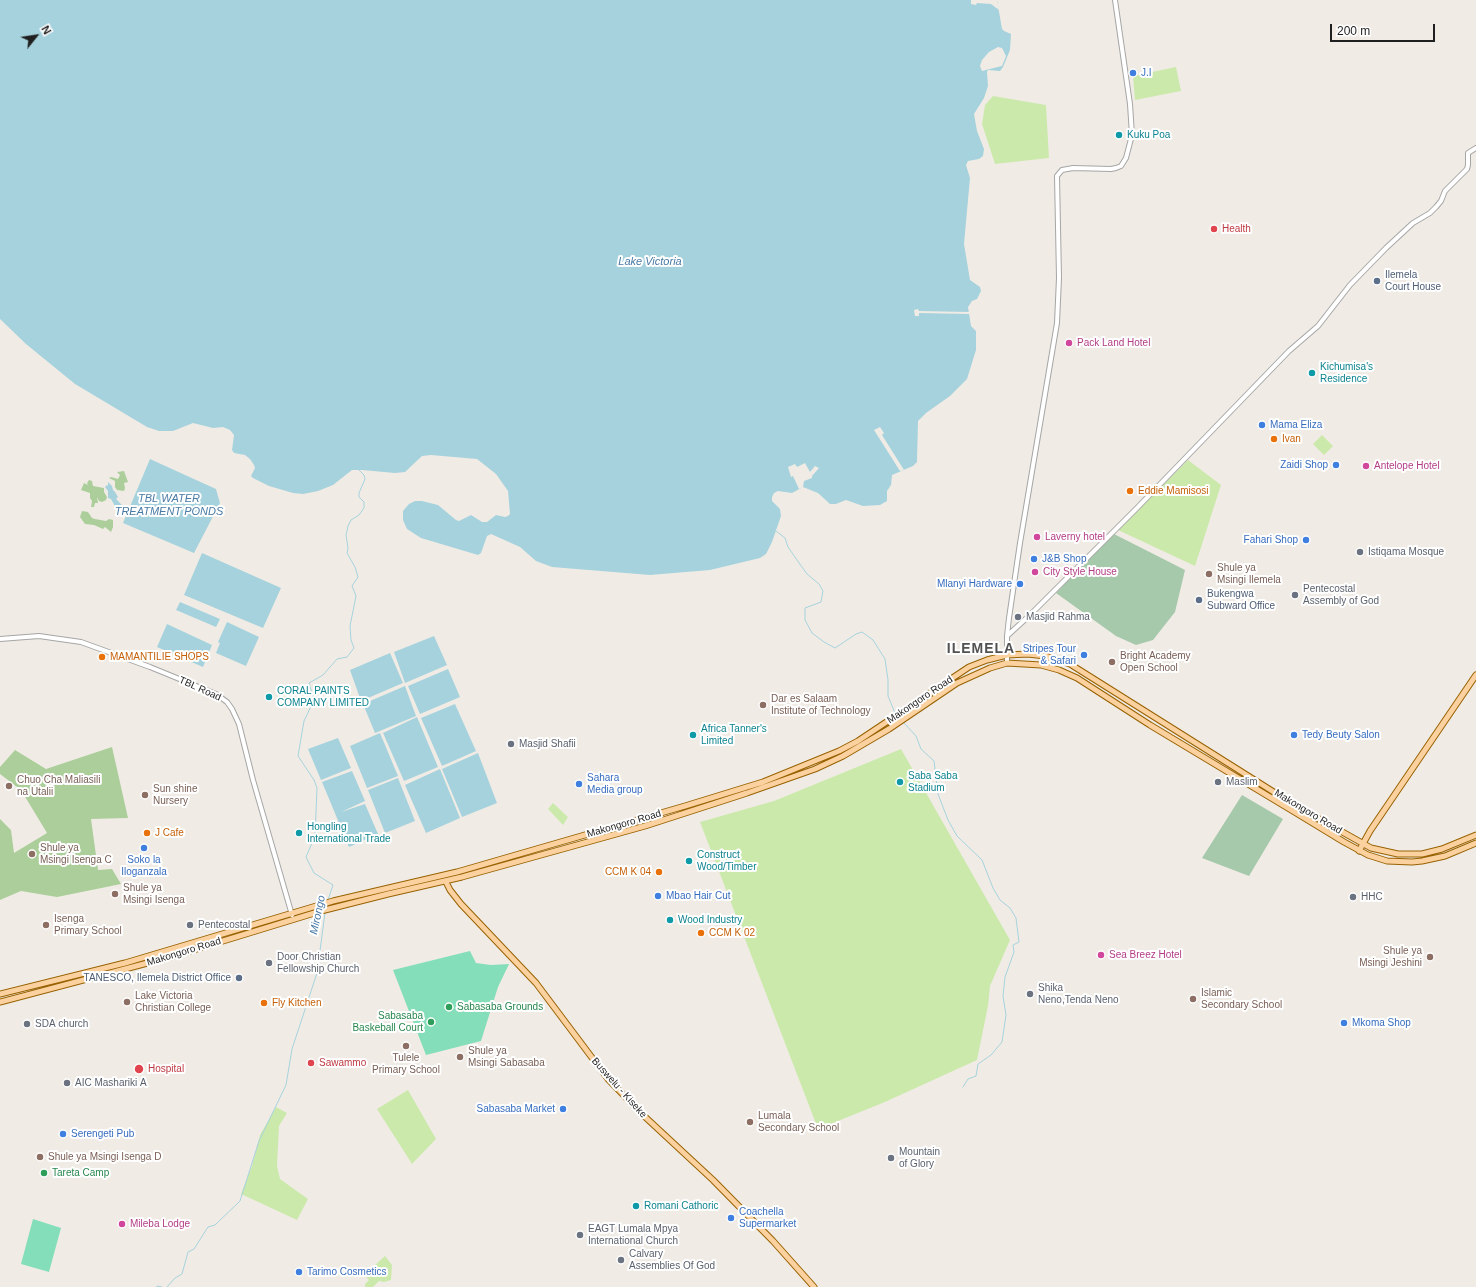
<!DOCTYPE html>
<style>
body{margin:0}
#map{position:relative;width:1476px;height:1287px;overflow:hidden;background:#f0ece5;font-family:Helvetica,sans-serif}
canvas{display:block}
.north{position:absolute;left:16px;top:16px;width:40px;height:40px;-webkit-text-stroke:3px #fff;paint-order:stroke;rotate:60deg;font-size:11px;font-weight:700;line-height:16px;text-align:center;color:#1f1f1f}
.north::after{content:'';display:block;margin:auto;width:14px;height:18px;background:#1f1f1f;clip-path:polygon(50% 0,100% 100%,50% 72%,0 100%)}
.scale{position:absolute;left:1330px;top:24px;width:105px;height:18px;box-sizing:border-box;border:2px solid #1f1f1f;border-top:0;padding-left:5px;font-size:12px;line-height:14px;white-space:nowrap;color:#1f1f1f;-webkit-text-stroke:3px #fff;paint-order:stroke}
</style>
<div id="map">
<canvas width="1476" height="1287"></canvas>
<div class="north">N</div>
<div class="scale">200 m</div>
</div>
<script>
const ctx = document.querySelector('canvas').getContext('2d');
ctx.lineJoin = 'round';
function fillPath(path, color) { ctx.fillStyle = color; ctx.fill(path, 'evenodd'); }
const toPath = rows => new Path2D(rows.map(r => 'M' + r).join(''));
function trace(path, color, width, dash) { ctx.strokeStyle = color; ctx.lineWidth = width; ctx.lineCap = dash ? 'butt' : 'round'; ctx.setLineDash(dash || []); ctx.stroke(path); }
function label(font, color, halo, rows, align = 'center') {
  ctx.font = font + ' Helvetica,sans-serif'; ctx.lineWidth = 4; ctx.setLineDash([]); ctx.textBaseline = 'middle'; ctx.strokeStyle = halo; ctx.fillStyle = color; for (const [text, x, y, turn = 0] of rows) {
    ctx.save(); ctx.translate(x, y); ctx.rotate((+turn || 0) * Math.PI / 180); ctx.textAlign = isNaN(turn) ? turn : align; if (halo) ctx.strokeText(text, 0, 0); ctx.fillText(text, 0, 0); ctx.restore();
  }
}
fillPath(toPath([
 [1176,67,1181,91,1135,100,1133,76],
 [993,96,1046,105,1049,158,995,164,982,124,985,105],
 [1322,435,1333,446,1324,455,1313,444],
 [1188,460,1221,485,1195,566,1118,530],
 [901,749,1010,940,990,986,988,1006,977,1060,885,1102,818,1129,700,822,774,801],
 [553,803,568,817,563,825,548,809],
 [408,1090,436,1139,412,1164,377,1109],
 [276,1107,287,1113,279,1126,277,1166,280,1179,308,1199,297,1220,241,1194,252,1166,260,1135],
 [385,1256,392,1265,391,1280,384,1282,379,1281,373,1287,365,1287,365,1284,369,1280,366,1277,372,1269,375,1267,375,1265]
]), '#cce9ac');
fillPath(toPath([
 [124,471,128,482,124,483,125,488,124,491,117,490,115,487,115,481,109,478,111,477,118,479,120,475,117,472],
 [89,480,92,481,93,486,104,488,104,492,107,497,106,500,102,502,99,501,97,497,98,503,95,503,94,507,91,507,92,501,90,498,90,493,81,490,84,483,88,485,87,483],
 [82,511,88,512,92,518,95,519,106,521,109,519,113,520,113,527,111,532,105,527,103,529,94,525,85,524,80,517],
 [112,747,128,818,91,819,98,870,112,869,121,884,57,897,21,891,0,900,0,819,11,830,14,853,47,833,21,790,0,774,0,767,15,750,46,769]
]), '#abce9a');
fillPath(toPath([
 [1112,533,1185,570,1175,612,1153,640,1136,645,1116,636,1056,593],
 [1242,795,1283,819,1249,876,1202,858]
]), '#a6c8ab');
fillPath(toPath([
 [470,951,476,963,491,965,509,964,498,987,481,1041,426,1055,393,970],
 [33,1219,61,1228,49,1272,21,1264]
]), '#84deb9');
fillPath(toPath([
 [0,0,997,0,1002,29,1004,31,1011,34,1010,50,1003,67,1000,71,988,70,987,72,988,86,984,98,974,114,977,131,984,149,983,156,979,159,968,161,966,165,970,178,964,244,970,280,980,287,981,291,977,299,972,301,968,307,971,326,976,331,976,350,967,379,950,396,926,413,918,421,917,462,913,466,892,475,891,485,887,491,887,501,880,505,863,506,846,500,836,504,830,504,818,493,803,487,792,493,778,491,774,493,772,497,772,501,780,509,781,516,772,542,766,554,760,558,710,570,650,575,552,567,536,561,520,547,491,534,487,536,481,553,478,555,421,538,407,529,403,520,403,511,409,504,415,501,422,501,438,505,456,520,459,521,471,515,482,522,487,522,496,515,505,517,508,516,510,514,508,491,496,474,477,459,431,455,422,456,405,472,395,473,362,470,352,470,333,485,318,491,303,494,293,493,269,486,253,478,251,476,255,468,254,465,250,459,245,455,234,453,232,450,234,435,230,430,223,427,213,428,193,423,173,431,159,431,147,427,75,384,26,344,0,319],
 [998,47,1002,48,1006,56,1002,66,982,71,980,66,982,60,989,52],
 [150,459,216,489,220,503,194,553,123,523],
 [108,482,112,486,113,490,115,492,118,497,116,499,122,505,120,508,116,508,111,499,108,498,108,491,105,487,107,485,108,486],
 [202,553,281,588,263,628,184,595],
 [180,602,220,619,216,627,176,610],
 [227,622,259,637,246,666,216,653,220,643,218,642],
 [167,624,212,645,203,667,157,647],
 [434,636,447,665,405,683,394,652],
 [390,653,403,683,361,701,350,670],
 [448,669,460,697,420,714,408,686],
 [405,686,416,716,375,733,363,704],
 [455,704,476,751,442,766,421,718],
 [417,717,438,767,404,781,383,733],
 [380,733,398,776,367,788,350,746],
 [338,738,351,768,321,780,308,749],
 [478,753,497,803,462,817,442,769],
 [440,769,460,818,426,833,405,785],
 [352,771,365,801,341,812,365,804,378,834,349,847,322,782],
 [398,778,415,821,385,833,368,790]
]), '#a6d2dd');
fillPath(toPath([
 [971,0,997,0,999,10,991,4,977,3,976,5,971,4],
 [918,309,919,311,969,312,970,314,919,313,919,316,915,316,914,310],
 [880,427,884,433,882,435,904,470,900,471,874,430],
 [805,463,810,472,815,466,819,468,812,476,812,478,804,481,803,487,799,489,793,476,791,477,788,467,795,464,797,467]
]), '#f0ece5');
trace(toPath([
 [776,531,785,538,788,547,797,560,807,574,819,584,823,591,821,602,805,608,805,620,812,633,824,642,835,648,856,634,862,632,873,640,885,659,888,680,888,696,895,713],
 [904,723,916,736,921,749,934,761,938,794,948,820,957,836,982,860,993,888,1000,900,1010,908,1016,918,1019,942,1013,945,1014,952,1005,977,1003,996,1006,1015,1002,1042,991,1055,978,1064,976,1076,968,1079,963,1087],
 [328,900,333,885,314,873,306,857,315,836,317,788,314,780,298,756,304,721,314,700,309,683,323,675,337,659,347,657,354,648,351,640,350,626,356,596,352,586,358,577,355,567,347,553,348,548,346,535,348,526,351,520,359,515,364,508,364,502,359,497,359,493,365,479,364,475,359,470],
 [157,1287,157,1286,162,1287],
 [167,1287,175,1278,182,1274,188,1252,194,1249,208,1227,215,1225,240,1201,259,1141,286,1085,292,1049,317,973,325,913]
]), '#a6d2dd', 1);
const minor = toPath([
 [1007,636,1031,614,1137,508,1289,351,1318,326,1350,285,1386,248,1413,223,1430,213,1436,207,1441,201,1445,191,1467,169,1468,165,1468,153,1476,148],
 [0,639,39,636,81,642,150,667,216,694,227,702,232,709,239,724,253,780,292,915],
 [1007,663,1007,636,1009,618,1020,543,1057,323,1059,278,1057,176,1062,170,1073,168,1111,169,1116,168,1121,166,1126,158,1132,135,1130,104,1115,0]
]);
const major = toPath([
 [1359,851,1370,831,1476,675],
 [446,882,450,890,461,904,536,983,608,1079,643,1115,713,1180,773,1241,814,1287],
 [0,994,125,963,333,901,457,872,685,806,763,782,839,751,858,741,969,667,987,660,1007,655,1028,654,1045,656,1070,664,1296,806,1371,848,1398,854,1422,854,1442,849,1476,835],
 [0,1002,174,956,321,911,388,894,462,877,645,826,747,793,815,769,843,756,889,729,957,683,990,668,1007,663,1041,665,1059,670,1077,678,1150,725,1293,811,1344,842,1368,855,1387,861,1412,862,1422,861,1445,856,1476,843]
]);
trace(minor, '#a6a6a6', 6);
trace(major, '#986202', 7);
trace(minor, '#fff', 4);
trace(major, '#fbd19f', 5);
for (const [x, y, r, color] of [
 [1133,73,4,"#3f7fe0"],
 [1119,135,4,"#0f9aa8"],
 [1214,229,4,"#e0444e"],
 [1377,281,4,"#5c6f8a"],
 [1069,343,4,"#d1479c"],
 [1312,373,4,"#0f9aa8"],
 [1262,425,4,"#3f7fe0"],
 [1274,439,4,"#e8710a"],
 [1336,465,4,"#3f7fe0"],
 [1366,466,4,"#d1479c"],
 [1130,491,4,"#e8710a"],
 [1037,537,4,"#d1479c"],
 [1306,540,4,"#3f7fe0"],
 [1360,552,4,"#6b7280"],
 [1034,559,4,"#3f7fe0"],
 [1035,572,4,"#d1479c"],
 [1209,574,4,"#8d6e63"],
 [1020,584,4,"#3f7fe0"],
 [1295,595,4,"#6b7280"],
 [1199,600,4,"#5c6f8a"],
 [1018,617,4,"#6b7280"],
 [1084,655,4,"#3f7fe0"],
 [102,657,4,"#e8710a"],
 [1112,662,4,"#8d6e63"],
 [269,697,4,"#0f9aa8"],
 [763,705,4,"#8d6e63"],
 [693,735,4,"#0f9aa8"],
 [1294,735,4,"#3f7fe0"],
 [511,744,4,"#6b7280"],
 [900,782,4,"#0f9aa8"],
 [1218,782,4,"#6b7280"],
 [579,784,4,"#3f7fe0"],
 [9,786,4,"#8d6e63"],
 [145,795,4,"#8d6e63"],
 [147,833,4,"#e8710a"],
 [299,833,4,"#0f9aa8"],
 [144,848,4,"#3f7fe0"],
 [32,854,4,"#8d6e63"],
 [689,861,4,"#0f9aa8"],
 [659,872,4,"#e8710a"],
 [115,894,4,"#8d6e63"],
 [658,896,4,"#3f7fe0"],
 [1353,897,4,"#6b7280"],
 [670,920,4,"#0f9aa8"],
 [46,925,4,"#8d6e63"],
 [190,925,4,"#6b7280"],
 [701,933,4,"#e8710a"],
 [1101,955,4,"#d1479c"],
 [1430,957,4,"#8d6e63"],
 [269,963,4,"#6b7280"],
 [239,978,4,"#5c6f8a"],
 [1030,994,4,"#6b7280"],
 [1193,999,4,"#8d6e63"],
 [127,1002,4,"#8d6e63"],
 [264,1003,4,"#e8710a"],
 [449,1007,4,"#2e9e5b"],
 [431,1022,4,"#2e9e5b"],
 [1344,1023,4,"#3f7fe0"],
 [27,1024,4,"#6b7280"],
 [406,1046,4,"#8d6e63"],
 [460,1057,4,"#8d6e63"],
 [311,1063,4,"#e0444e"],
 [139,1069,5,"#e0444e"],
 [67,1083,4,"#6b7280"],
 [563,1109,4,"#3f7fe0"],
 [750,1122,4,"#8d6e63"],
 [63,1134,4,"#3f7fe0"],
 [40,1157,4,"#8d6e63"],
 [891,1158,4,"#6b7280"],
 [44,1173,4,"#2e9e5b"],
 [636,1206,4,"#0f9aa8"],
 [731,1218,4,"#3f7fe0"],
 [122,1224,4,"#d1479c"],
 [580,1235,4,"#6b7280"],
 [621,1260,4,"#6b7280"],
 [299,1272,4,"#3f7fe0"]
]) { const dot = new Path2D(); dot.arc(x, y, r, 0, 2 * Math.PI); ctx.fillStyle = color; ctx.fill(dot); trace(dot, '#fff', 1.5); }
label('10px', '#366cbe', '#fff', [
 ["J.I",1141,73],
 ["Mama Eliza",1270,425],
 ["Zaidi Shop",1328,465,"right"],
 ["Fahari Shop",1298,540,"right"],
 ["J&B Shop",1042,559],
 ["Mlanyi Hardware",1012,584,"right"],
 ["Stripes Tour",1076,649,"right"],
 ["& Safari",1076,661,"right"],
 ["Tedy Beuty Salon",1302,735],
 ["Sahara",587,778],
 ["Media group",587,790],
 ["Soko la",144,860,"center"],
 ["Iloganzala",144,872,"center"],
 ["Mbao Hair Cut",666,896],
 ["Mkoma Shop",1352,1023],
 ["Sabasaba Market",555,1109,"right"],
 ["Serengeti Pub",71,1134],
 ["Coachella",739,1212],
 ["Supermarket",739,1224],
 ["Tarimo Cosmetics",307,1272]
], 'left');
label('10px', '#0d838f', '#fff', [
 ["Kuku Poa",1127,135],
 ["Kichumisa's",1320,367],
 ["Residence",1320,379],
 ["CORAL PAINTS",277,691],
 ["COMPANY LIMITED",277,703],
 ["Africa Tanner's",701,729],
 ["Limited",701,741],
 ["Saba Saba",908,776],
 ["Stadium",908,788],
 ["Hongling",307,827],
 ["International Trade",307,839],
 ["Construct",697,855],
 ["Wood/Timber",697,867],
 ["Wood Industry",678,920],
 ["Romani Cathoric",644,1206]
], 'left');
label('10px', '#be3a42', '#fff', [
 ["Health",1222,229],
 ["Sawammo",319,1063],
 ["Hospital",148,1069]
], 'left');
label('10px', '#4e5e75', '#fff', [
 ["Ilemela",1385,275],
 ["Court House",1385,287],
 ["Bukengwa",1207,594],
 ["Subward Office",1207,606],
 ["TANESCO, Ilemela District Office",231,978,"right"]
], 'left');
label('10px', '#b23c85', '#fff', [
 ["Pack Land Hotel",1077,343],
 ["Antelope Hotel",1374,466],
 ["Laverny hotel",1045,537],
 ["City Style House",1043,572],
 ["Sea Breez Hotel",1109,955],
 ["Mileba Lodge",130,1224]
], 'left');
label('10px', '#c56008', '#fff', [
 ["Ivan",1282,439],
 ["Eddie Mamisosi",1138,491],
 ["MAMANTILIE SHOPS",110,657],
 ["J Cafe",155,833],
 ["CCM K 04",651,872,"right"],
 ["CCM K 02",709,933],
 ["Fly Kitchen",272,1003]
], 'left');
label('10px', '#5b616d', '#fff', [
 ["Istiqama Mosque",1368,552],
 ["Pentecostal",1303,589],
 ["Assembly of God",1303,601],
 ["Masjid Rahma",1026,617],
 ["Masjid Shafii",519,744],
 ["Maslim",1226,782],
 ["HHC",1361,897],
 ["Pentecostal",198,925],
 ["Door Christian",277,957],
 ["Fellowship Church",277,969],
 ["Shika",1038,988],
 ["Neno,Tenda Neno",1038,1000],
 ["SDA church",35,1024],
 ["AIC Mashariki A",75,1083],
 ["Mountain",899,1152],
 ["of Glory",899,1164],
 ["EAGT Lumala Mpya",588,1229],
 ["International Church",588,1241],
 ["Calvary",629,1254],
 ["Assemblies Of God",629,1266]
], 'left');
label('10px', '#785e54', '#fff', [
 ["Shule ya",1217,568],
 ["Msingi Ilemela",1217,580],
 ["Bright Academy",1120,656],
 ["Open School",1120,668],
 ["Dar es Salaam",771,699],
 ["Institute of Technology",771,711],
 ["Chuo Cha Maliasili",17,780],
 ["na Utalii",17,792],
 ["Sun shine",153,789],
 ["Nursery",153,801],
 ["Shule ya",40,848],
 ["Msingi Isenga C",40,860],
 ["Shule ya",123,888],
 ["Msingi Isenga",123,900],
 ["Isenga",54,919],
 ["Primary School",54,931],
 ["Shule ya",1422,951,"right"],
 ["Msingi Jeshini",1422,963,"right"],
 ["Islamic",1201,993],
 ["Secondary School",1201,1005],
 ["Lake Victoria",135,996],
 ["Christian College",135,1008],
 ["Shule ya",468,1051],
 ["Msingi Sabasaba",468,1063],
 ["Tulele",406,1058,"center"],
 ["Primary School",406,1070,"center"],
 ["Lumala",758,1116],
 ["Secondary School",758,1128],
 ["Shule ya Msingi Isenga D",48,1157]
], 'left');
label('10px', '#1f1f1f', '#fff', [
 ["TBL Road",200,689,24],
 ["Makongoro Road",920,700,-34],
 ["Makongoro Road",1308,812,31],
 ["Makongoro Road",624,824,-16],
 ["Makongoro Road",184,952,-17],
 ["Buswelu - Kiseke",619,1088,48]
]);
label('10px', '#27864d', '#fff', [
 ["Sabasaba Grounds",457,1007],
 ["Sabasaba",423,1016,"right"],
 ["Baskeball Court",423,1028,"right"],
 ["Tareta Camp",52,1173]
], 'left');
label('italic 11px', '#497aa6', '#fff', [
 ["Lake Victoria",650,262],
 ["TBL WATER",169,499],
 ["TREATMENT PONDS",169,512],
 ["Mirongo",318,915,-78]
]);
ctx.letterSpacing = '1px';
label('bold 14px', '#525252', '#fff', [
 ["ILEMELA",981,649]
]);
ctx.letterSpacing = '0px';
</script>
